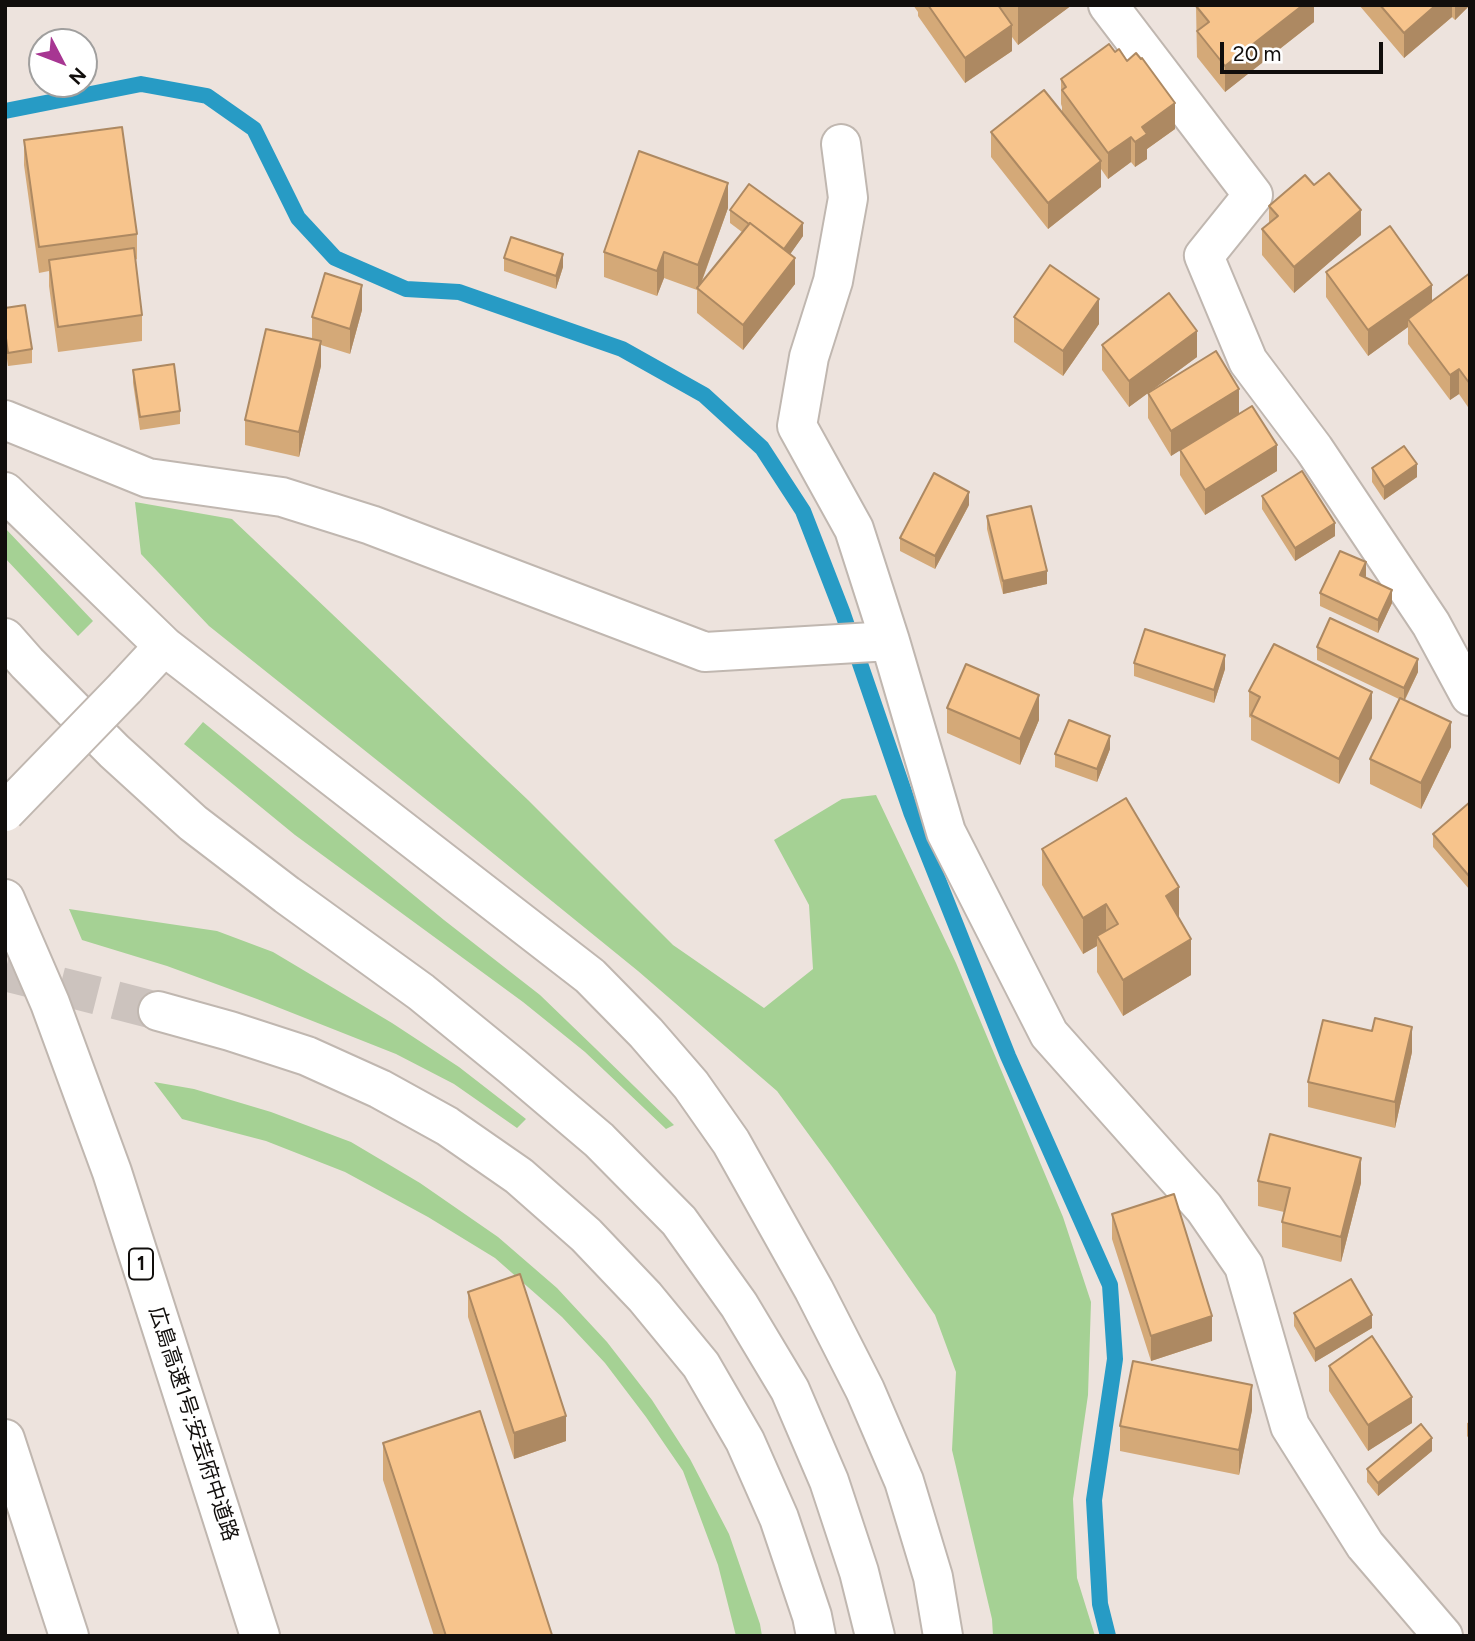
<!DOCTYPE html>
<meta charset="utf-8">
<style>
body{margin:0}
#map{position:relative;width:1475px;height:1641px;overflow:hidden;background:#ede3dd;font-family:Figtree,sans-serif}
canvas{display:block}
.frame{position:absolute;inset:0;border:7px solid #110e0c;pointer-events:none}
.north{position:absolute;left:28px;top:28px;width:70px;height:70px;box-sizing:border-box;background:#fff;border:2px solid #a09f9e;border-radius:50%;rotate:132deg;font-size:19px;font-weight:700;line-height:28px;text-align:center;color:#110e0c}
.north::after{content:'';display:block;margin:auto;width:24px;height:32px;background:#a73692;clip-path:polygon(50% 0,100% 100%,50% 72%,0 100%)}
.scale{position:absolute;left:1220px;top:42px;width:163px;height:32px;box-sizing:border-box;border:4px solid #110e0c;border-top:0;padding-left:9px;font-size:21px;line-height:24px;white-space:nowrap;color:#110e0c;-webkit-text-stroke:5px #fff;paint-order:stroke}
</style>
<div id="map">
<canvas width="1475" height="1641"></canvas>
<div class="frame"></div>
<div class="north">N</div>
<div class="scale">20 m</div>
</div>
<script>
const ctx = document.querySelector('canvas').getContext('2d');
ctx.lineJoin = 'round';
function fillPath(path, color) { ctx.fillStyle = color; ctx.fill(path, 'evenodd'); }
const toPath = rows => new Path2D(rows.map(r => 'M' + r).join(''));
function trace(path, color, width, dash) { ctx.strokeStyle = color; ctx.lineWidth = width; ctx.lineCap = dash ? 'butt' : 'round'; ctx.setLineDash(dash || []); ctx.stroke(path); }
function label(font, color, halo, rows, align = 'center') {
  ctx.font = font + ' Figtree,"Noto Sans JP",sans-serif'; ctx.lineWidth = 5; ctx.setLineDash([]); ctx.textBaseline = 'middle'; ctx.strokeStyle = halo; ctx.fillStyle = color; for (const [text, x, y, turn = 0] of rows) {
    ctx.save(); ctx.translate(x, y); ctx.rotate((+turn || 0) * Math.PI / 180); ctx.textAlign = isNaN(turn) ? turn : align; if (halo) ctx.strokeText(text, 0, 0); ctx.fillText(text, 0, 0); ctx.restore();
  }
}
fillPath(toPath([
 [135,502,232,519,528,800,673,945,764,1008,813,969,809,905,774,840,842,799,876,795,956,963,1063,1217,1091,1302,1088,1395,1073,1499,1077,1578,1095,1636,993,1636,992,1619,952,1450,956,1372,935,1315,831,1165,777,1091,638,971,473,837,209,626,141,554],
 [5,528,93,621,78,636,5,558],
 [203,722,444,920,540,995,595,1048,674,1125,666,1129,585,1052,523,1002,295,835,184,744],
 [69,909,217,931,273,952,392,1023,459,1067,526,1119,517,1128,454,1084,396,1054,257,999,167,966,82,940],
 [154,1082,194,1089,271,1112,351,1142,420,1183,498,1237,557,1288,607,1342,652,1400,690,1459,729,1534,760,1624,762,1636,736,1636,718,1565,683,1471,646,1417,605,1363,562,1317,495,1258,428,1217,345,1172,266,1141,182,1119]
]), '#a5d194');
trace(toPath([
 [5,111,141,84,207,96,254,129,298,218,335,258,406,289,459,292,622,349,704,395,762,448,803,511,843,614,911,812,1008,1056,1110,1285,1115,1359,1094,1500,1100,1604,1108,1636]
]), '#279bc5', 16);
trace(toPath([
 [5,972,158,1011]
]), '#ccc3be', 38, [38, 19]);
const minor = toPath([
 [1108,5,1253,195,1204,256,1248,361,1314,449,1431,624,1470,696],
 [841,144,848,198,833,281,809,357,797,426,854,529,890,641,946,832,1049,1034,1204,1208,1244,1266,1290,1426,1365,1545,1443,1636],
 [5,420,148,478,282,497,371,525,705,652,890,641],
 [5,492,164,646,590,976,646,1033,691,1085,731,1142,814,1290,865,1390,904,1481,933,1577,943,1636],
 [125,688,164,646]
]);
const motorway = toPath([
 [5,638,27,663,114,751,193,823,287,895,421,992,513,1067,599,1140,679,1221,739,1305,790,1390,829,1481,859,1572,875,1636],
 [5,899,50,1003,112,1172,260,1636],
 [158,1011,230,1031,307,1056,380,1089,447,1126,519,1176,586,1235,645,1297,701,1365,745,1441,779,1518,812,1616,816,1636],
 [5,1439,69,1636]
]);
trace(minor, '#c0b7b0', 42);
trace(motorway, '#c0b7b0', 42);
trace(minor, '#fff', 38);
trace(motorway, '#fff', 38);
const minorBridge = toPath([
 [5,812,125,688]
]);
trace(minorBridge, '#c0b7b0', 42, []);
trace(minorBridge, '#fff', 38);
fillPath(toPath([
 [913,5,1072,5,1018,45,1012,37,1012,51,965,83,918,16,918,12],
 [1314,5,1314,22,1225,92,1197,57,1196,6],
 [1359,5,1468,5,1468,7,1455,20,1452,17,1404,58],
 [1470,64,1470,92,1468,90,1468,65],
 [1061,79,1175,129,1147,149,1147,159,1135,167,1131,162,1108,179,1101,169,1101,187,1048,229,991,157,991,132,1062,113,1062,107,1061,104],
 [24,140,137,234,137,259,135,260,142,315,142,341,58,352,49,286,49,271,39,273,24,165],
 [1269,206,1361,235,1294,293,1262,255,1262,229,1269,223],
 [728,208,701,284,742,232,730,223,730,210,803,236,790,254,795,284,743,350,697,313,697,290,664,278,657,296,604,277,604,252],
 [504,258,563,267,556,289,504,271],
 [1326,272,1432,301,1470,273,1470,410,1459,394,1450,400,1408,344,1408,327,1368,356,1326,297],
 [5,308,32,349,32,363,8,366,5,344],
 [362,310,350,354,321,345,321,366,299,457,245,445,245,420,312,339,312,317],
 [1014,317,1099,324,1063,376,1014,342],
 [1102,345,1197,357,1129,407,1102,370],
 [133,370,180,411,180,424,140,430,133,383],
 [1148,393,1239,414,1277,471,1205,515,1180,475,1180,450,1171,456,1148,418],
 [1372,468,1417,477,1384,500,1372,482],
 [1262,496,1335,536,1295,561,1262,509],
 [969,505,935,569,900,551,900,538],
 [987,516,1047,584,1003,594,987,529],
 [1366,576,1365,578,1392,603,1378,633,1320,606,1320,593],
 [1317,647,1418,672,1405,700,1451,747,1421,809,1370,784,1370,759,1399,699,1317,660],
 [1134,663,1225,669,1214,703,1134,676],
 [1249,691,1372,718,1339,784,1251,740,1251,718,1249,717],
 [947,708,1039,720,1020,765,947,733],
 [1110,749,1097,782,1055,767,1055,754],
 [1470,802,1469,889,1433,847,1433,834],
 [1042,849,1179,919,1191,975,1123,1016,1097,972,1097,946,1083,954,1042,885],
 [1412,1052,1395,1128,1308,1107,1308,1082],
 [1258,1181,1361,1183,1341,1262,1282,1247,1282,1222,1284,1212,1258,1206],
 [1112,1214,1212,1341,1151,1361,1112,1239],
 [468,1292,566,1441,514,1459,468,1317],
 [1294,1313,1372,1328,1315,1362,1294,1326],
 [1329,1366,1412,1423,1368,1451,1329,1391],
 [1252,1410,1239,1475,1120,1451,1120,1426],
 [1470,1422,1470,1440,1467,1436,1467,1423],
 [383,1443,552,1636,434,1636,383,1480],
 [1432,1451,1378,1496,1367,1482,1367,1469]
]), '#d4a978');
fillPath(toPath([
 [1018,5,1072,5,1018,45],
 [1303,5,1314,5,1314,22,1225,92,1225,66],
 [1436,5,1452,5,1452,17,1404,58,1404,33],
 [1455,5,1468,5,1468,7,1455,20],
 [1012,25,1012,51,965,83,965,58],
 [1175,103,1175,129,1147,149,1147,159,1135,167,1135,142,1142,127],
 [1131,137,1131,162,1108,179,1108,153],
 [1101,161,1101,187,1048,229,1048,203],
 [728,183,728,208,698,291,698,265],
 [1361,210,1361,235,1294,293,1294,267],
 [803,223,803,236,784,263,784,249],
 [664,252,664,278,657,296,657,271],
 [563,254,563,267,556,289,556,276],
 [795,258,795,284,743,350,743,325],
 [362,285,362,310,350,354,350,329],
 [1432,285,1432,310,1408,319,1408,327,1368,356,1368,330],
 [1099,299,1099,324,1063,376,1063,351],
 [1197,331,1197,357,1129,407,1129,381],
 [321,341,321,366,299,457,299,432],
 [1459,369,1459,394,1450,400,1450,375],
 [1239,389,1239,414,1171,456,1171,431],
 [1277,445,1277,471,1205,515,1205,490],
 [1417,464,1417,477,1384,500,1384,487],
 [969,492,969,505,935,569,935,556],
 [1335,523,1335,536,1295,561,1295,548],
 [1366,562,1366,576,1360,588,1360,575],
 [1047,571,1047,584,1003,594,1003,581],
 [1392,590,1392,603,1378,633,1378,620],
 [1225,655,1225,669,1214,703,1214,690],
 [1418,659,1418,672,1404,701,1404,688],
 [1372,692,1372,718,1339,784,1339,759],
 [1039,695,1039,720,1020,765,1020,739],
 [1451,722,1451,747,1421,809,1421,783],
 [1110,736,1110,749,1097,782,1097,769],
 [1179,887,1179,923,1166,896],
 [1106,904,1106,941,1097,936,1097,946,1083,954,1083,918],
 [1191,939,1191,975,1123,1016,1123,980],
 [1412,1027,1412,1052,1395,1128,1395,1102],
 [1361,1158,1361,1183,1341,1262,1341,1237],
 [1372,1315,1372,1328,1315,1362,1315,1349],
 [1212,1316,1212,1341,1151,1361,1151,1336],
 [1252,1385,1252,1410,1239,1475,1239,1450],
 [1412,1397,1412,1423,1368,1451,1368,1425],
 [566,1416,566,1441,514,1459,514,1433],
 [1432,1438,1432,1451,1378,1496,1378,1483]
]), '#ad8962');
const building = toPath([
 [928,5,998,5,1012,25,965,58,928,5],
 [1197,5,1303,5,1225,66,1197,31,1209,22,1196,6,1197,5],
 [1380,5,1436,5,1404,33,1380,5],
 [1109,44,1115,52,1119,49,1127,61,1136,53,1141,59,1142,58,1175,103,1142,127,1147,134,1135,142,1131,137,1108,153,1062,90,1066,87,1061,79,1109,44],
 [1044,90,1101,161,1048,203,991,132,1044,90],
 [122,127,137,234,39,247,24,140,122,127],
 [639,151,728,183,698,265,664,252,657,271,604,252,639,151],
 [1329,173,1361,210,1294,267,1262,229,1278,216,1269,206,1305,175,1314,185,1329,173],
 [749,184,803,223,784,249,750,223,749,224,730,210,749,184],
 [750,223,795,258,743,325,697,288,750,223],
 [1390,226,1432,285,1368,330,1326,272,1390,226],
 [511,237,563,254,556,276,504,258,511,237],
 [134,248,142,315,58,327,49,260,134,248],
 [1050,265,1099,299,1063,351,1014,317,1050,265],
 [325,273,362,285,350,329,312,317,325,273],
 [1470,273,1470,384,1459,369,1450,375,1408,319,1470,273],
 [1169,293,1197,331,1129,381,1102,345,1169,293],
 [25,305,32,349,8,353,5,331,5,308,25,305],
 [266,329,321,341,299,432,245,420,266,329],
 [1216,351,1239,389,1171,431,1148,393,1216,351],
 [174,364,180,411,140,417,133,370,174,364],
 [1252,406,1277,445,1205,490,1180,450,1252,406],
 [1404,446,1417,464,1384,487,1372,468,1404,446],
 [1302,471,1335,523,1295,548,1262,496,1302,471],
 [934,473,969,492,935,556,900,538,934,473],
 [1031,506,1047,571,1003,581,987,516,1031,506],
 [1340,551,1366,562,1360,575,1392,590,1378,620,1320,593,1340,551],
 [1330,618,1418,659,1404,688,1317,647,1330,618],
 [1145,629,1225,655,1214,690,1134,663,1145,629],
 [1274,644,1372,692,1339,759,1251,715,1260,697,1249,691,1274,644],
 [966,664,1039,695,1020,739,947,708,966,664],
 [1400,698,1451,722,1421,783,1370,759,1400,698],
 [1069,720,1110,736,1097,769,1055,754,1069,720],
 [1126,798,1179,887,1166,896,1191,939,1123,980,1097,936,1118,924,1106,904,1083,918,1042,849,1126,798],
 [1470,802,1470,875,1469,876,1433,834,1470,802],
 [1375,1018,1412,1027,1395,1102,1308,1082,1323,1020,1372,1031,1375,1018],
 [1270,1134,1361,1158,1341,1237,1282,1222,1290,1188,1258,1181,1270,1134],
 [1174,1194,1212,1316,1151,1336,1112,1214,1174,1194],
 [520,1274,566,1416,514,1433,468,1292,520,1274],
 [1351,1279,1372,1315,1315,1349,1294,1313,1351,1279],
 [1372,1336,1412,1397,1368,1425,1329,1366,1372,1336],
 [1133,1361,1252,1385,1239,1450,1120,1426,1133,1361],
 [480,1411,552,1635,550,1636,446,1636,383,1443,480,1411],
 [1421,1424,1432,1438,1378,1483,1367,1469,1421,1424]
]);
fillPath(building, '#f7c48c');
trace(building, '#ad8962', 2);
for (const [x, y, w] of [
 [141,1264,24]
]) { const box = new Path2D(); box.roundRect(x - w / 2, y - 15.5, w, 31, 5); ctx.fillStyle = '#fff'; ctx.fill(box); trace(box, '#110e0c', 2); }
label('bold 19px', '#110e0c', null, [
 ["1",141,1264]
]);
label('21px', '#110e0c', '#fff', [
 ["広島高速1号;安芸府中道路",193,1424,72]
]);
</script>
